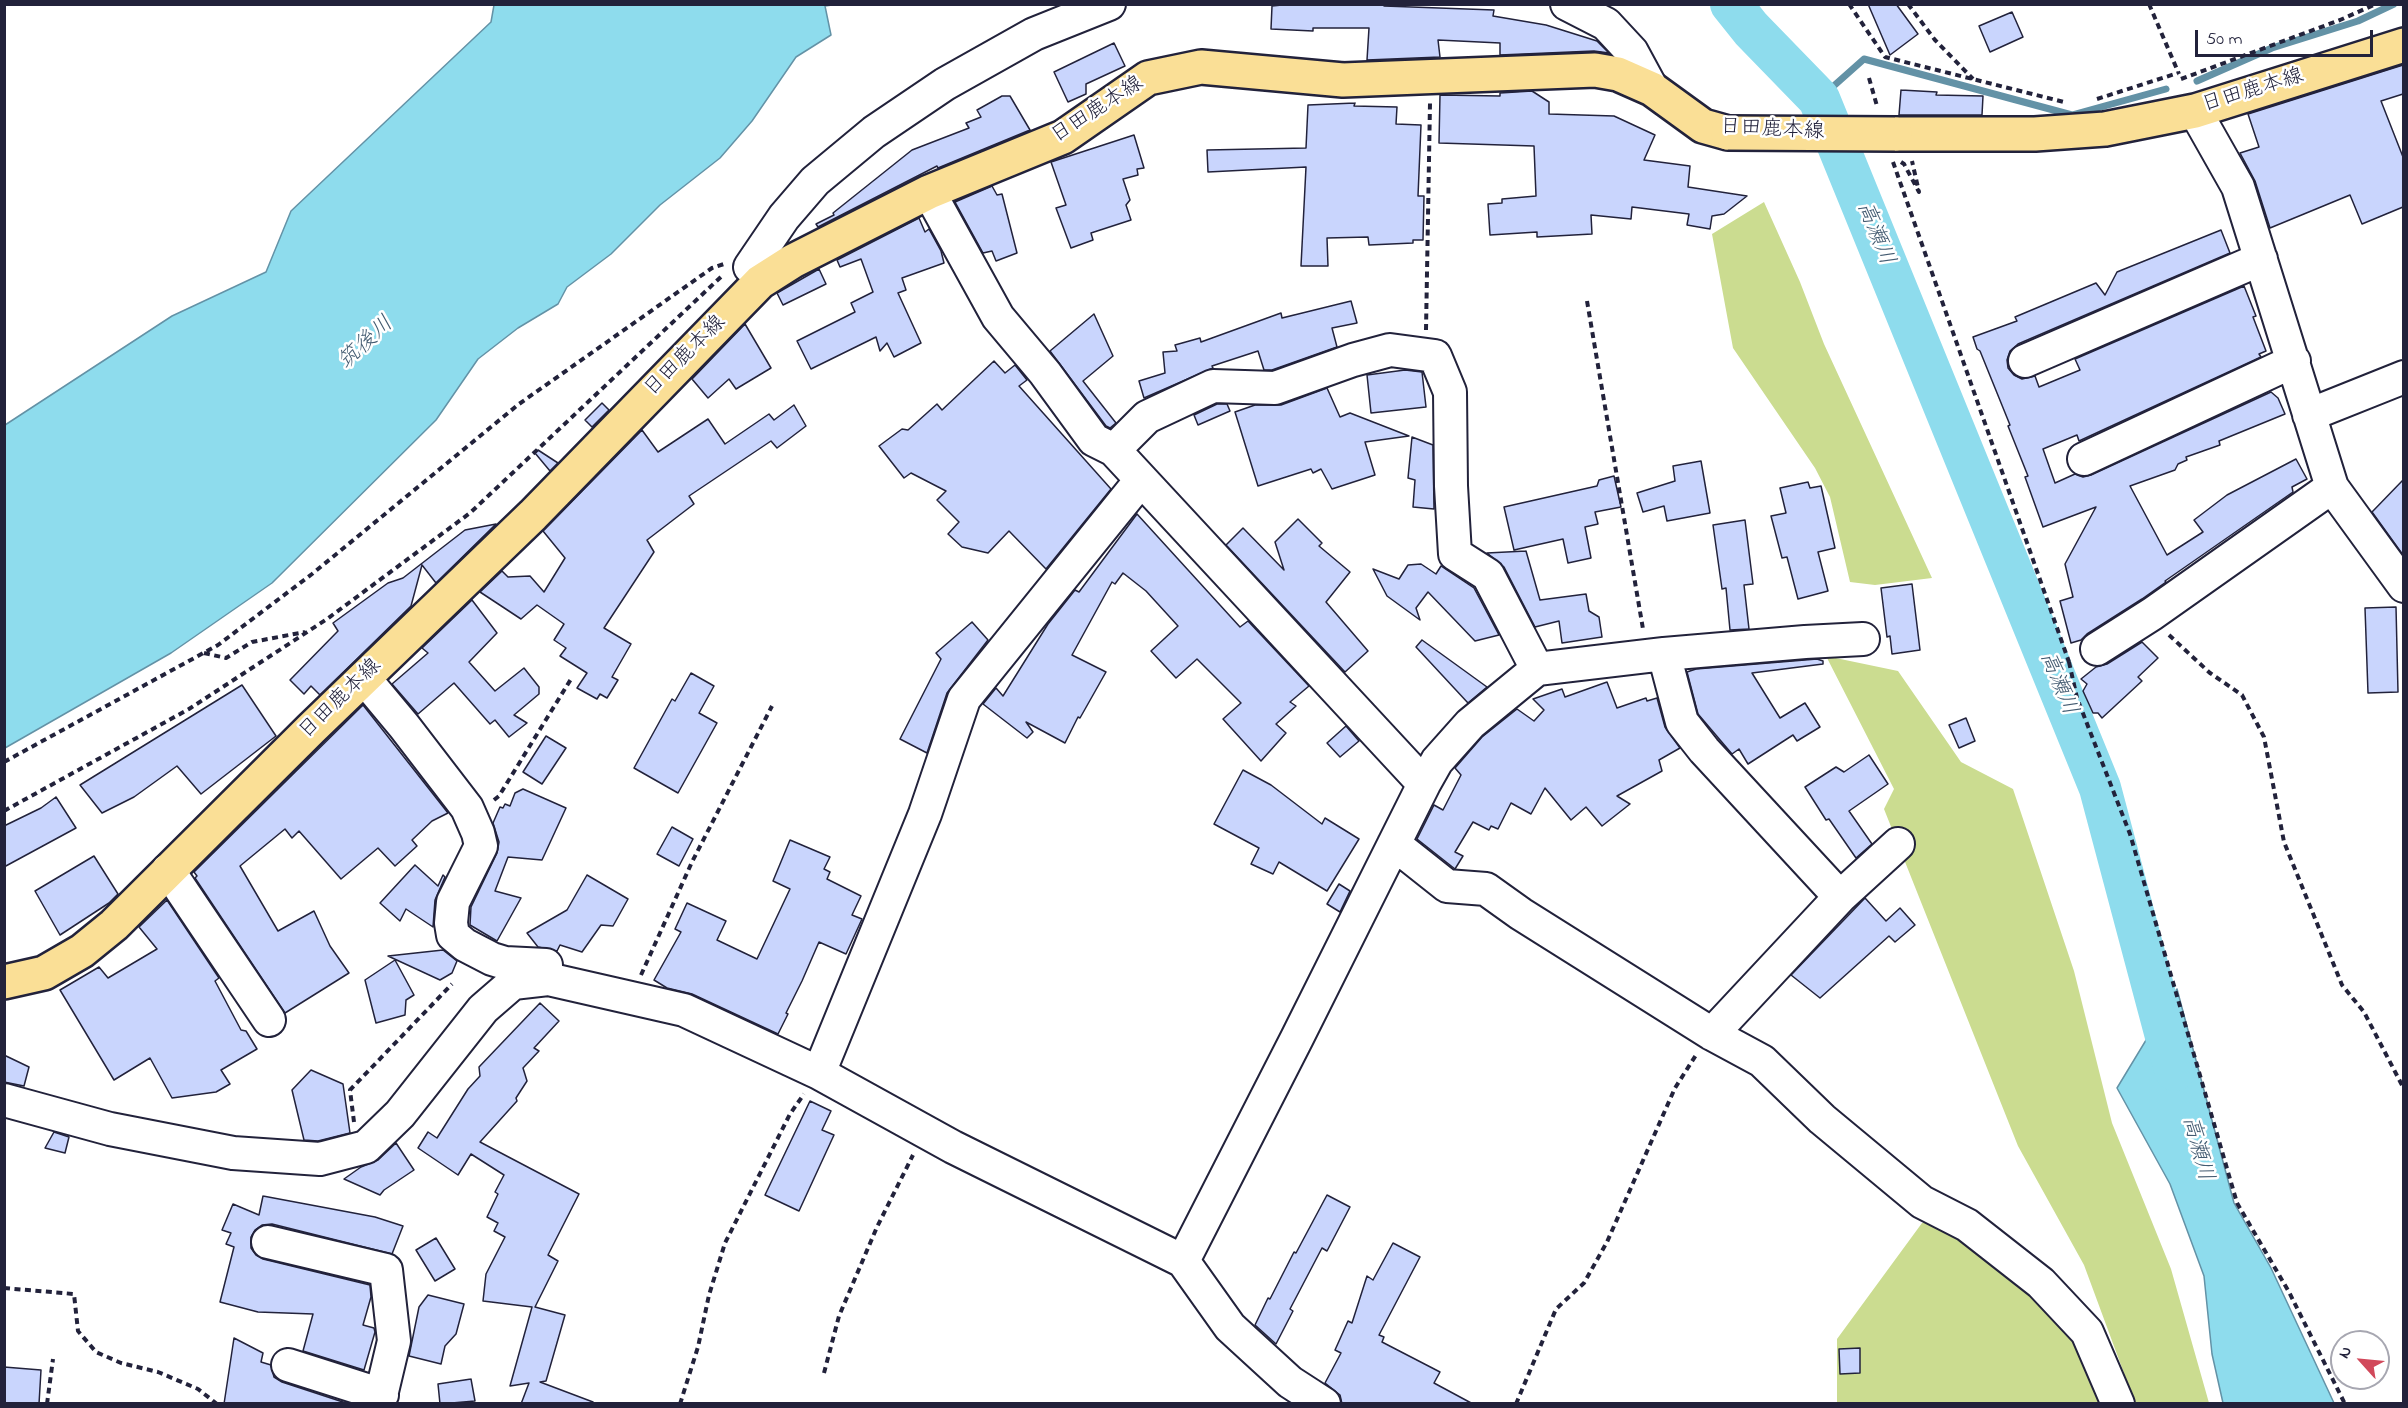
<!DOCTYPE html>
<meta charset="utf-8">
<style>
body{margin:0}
#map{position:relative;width:2408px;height:1408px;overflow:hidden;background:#fff;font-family:"Indie Flower",sans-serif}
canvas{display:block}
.frame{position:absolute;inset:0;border:6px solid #22223b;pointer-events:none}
.north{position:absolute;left:2330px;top:1330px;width:60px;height:60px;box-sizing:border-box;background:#fff;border:2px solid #a7a7b1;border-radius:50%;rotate:297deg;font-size:16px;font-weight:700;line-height:24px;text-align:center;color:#22223b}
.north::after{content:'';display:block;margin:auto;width:21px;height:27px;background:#d1495b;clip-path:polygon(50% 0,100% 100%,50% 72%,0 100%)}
.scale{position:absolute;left:2195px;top:30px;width:178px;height:27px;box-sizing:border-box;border:3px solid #22223b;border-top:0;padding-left:8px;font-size:18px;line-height:21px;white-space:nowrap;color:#22223b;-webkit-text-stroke:4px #fff;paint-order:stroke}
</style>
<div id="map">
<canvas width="2408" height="1408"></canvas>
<div class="frame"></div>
<div class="north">N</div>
<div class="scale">50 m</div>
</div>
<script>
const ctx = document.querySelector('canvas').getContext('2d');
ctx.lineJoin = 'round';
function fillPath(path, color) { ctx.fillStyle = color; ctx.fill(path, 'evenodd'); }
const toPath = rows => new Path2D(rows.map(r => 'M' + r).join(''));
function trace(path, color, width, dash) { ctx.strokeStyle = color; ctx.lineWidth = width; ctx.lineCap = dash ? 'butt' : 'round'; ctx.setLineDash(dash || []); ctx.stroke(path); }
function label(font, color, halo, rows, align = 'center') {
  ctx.font = font + ' "Indie Flower","Klee One",sans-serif'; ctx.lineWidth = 5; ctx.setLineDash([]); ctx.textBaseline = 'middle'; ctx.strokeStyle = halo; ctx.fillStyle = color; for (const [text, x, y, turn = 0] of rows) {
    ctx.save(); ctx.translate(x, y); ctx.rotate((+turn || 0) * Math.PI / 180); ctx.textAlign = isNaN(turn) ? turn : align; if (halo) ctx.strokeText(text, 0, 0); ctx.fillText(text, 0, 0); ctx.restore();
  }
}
fillPath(toPath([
 [1764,202,1800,282,1824,344,1932,578,1875,585,1850,582,1830,497,1815,468,1733,348,1712,234],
 [1826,656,1898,671,1961,762,2013,789,2074,971,2112,1123,2171,1269,2209,1403,2135,1403,2084,1265,2018,1146,1884,809,1894,789],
 [1935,1222,1971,1245,2031,1291,2076,1340,2100,1403,1837,1403,1837,1339,1922,1223]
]), '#cbdc90');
const water = toPath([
 [494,5,832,5,825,6,831,35,796,57,752,121,720,158,660,205,611,254,567,287,558,304,518,328,478,359,436,420,272,583,171,653,5,748,5,425,172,316,266,272,291,211,491,22,494,5],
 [2177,989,2234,1203,2271,1268,2334,1403,2223,1403,2212,1354,2204,1276,2170,1184,2117,1088,2177,989]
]);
fillPath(water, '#8edced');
trace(water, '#6392a6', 1.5);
trace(toPath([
 [2197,81,2272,48,2358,21,2394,4],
 [1819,99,1864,59,2072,115,2166,89]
]), '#6392a6', 7);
trace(toPath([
 [1731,4,1751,29,1819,99,2100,788,2175,1070]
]), '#8edced', 42);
const building = toPath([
 [1292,4,1384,4,1384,6,1494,10,1493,16,1546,25,1597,41,1609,53,1594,51,1500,55,1500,43,1438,40,1440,57,1367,60,1369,28,1313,28,1313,31,1271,29,1272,6,1292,4],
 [1868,4,1896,4,1918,34,1890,55,1868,4],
 [2012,12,2023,37,1990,52,1979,26,2012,12],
 [1114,43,1125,66,1086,84,1086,94,1068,102,1054,72,1114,43],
 [2403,65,2403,94,2381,101,2403,157,2403,207,2362,224,2350,195,2270,228,2255,181,2240,153,2259,147,2248,114,2403,65],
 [1901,90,1937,92,1936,95,1983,96,1982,115,1899,115,1901,90],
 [1532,91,1549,102,1549,114,1614,116,1655,135,1644,160,1690,166,1688,187,1747,196,1724,214,1712,216,1710,229,1687,225,1689,214,1632,207,1631,219,1591,215,1592,234,1537,237,1537,232,1490,235,1488,204,1502,203,1502,199,1536,196,1534,146,1439,143,1440,95,1500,96,1500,93,1532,91],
 [1002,96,1010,96,1030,130,938,168,937,166,818,227,816,224,834,215,833,213,912,150,969,128,966,123,981,117,977,110,1002,96],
 [1355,103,1354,106,1397,107,1396,124,1421,125,1418,196,1424,196,1423,240,1413,240,1413,243,1369,245,1368,237,1327,238,1328,266,1301,266,1306,167,1208,172,1207,150,1306,148,1308,105,1355,103],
 [1134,135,1144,168,1137,169,1138,175,1123,179,1130,200,1126,205,1131,220,1091,233,1093,240,1071,248,1056,208,1066,205,1051,162,1134,135],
 [992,186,997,195,1002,194,1017,253,996,261,992,251,983,253,955,202,992,186],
 [919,218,925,232,929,229,941,251,944,263,902,278,906,290,898,293,921,343,894,357,887,343,880,351,876,337,811,369,797,341,855,312,851,303,873,292,861,259,840,267,837,260,919,218],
 [2221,230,2230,253,2018,344,2010,351,2007,360,2008,368,2014,375,2022,379,2035,376,2039,387,2080,370,2075,359,2244,286,2256,316,2253,317,2266,351,2259,354,2261,357,2079,441,2077,435,2043,449,2055,483,2075,474,2083,477,2091,475,2271,392,2278,398,2285,414,2219,441,2220,445,2186,457,2187,460,2178,464,2175,470,2130,486,2167,555,2203,532,2194,520,2227,495,2296,459,2307,479,2292,487,2293,492,2165,581,2166,582,2142,599,2087,634,2081,640,2071,643,2060,601,2073,597,2065,564,2096,507,2043,527,2025,477,2028,476,2008,426,2010,425,1980,351,1977,349,1973,337,2017,321,2015,317,2096,283,2105,295,2117,272,2221,230],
 [819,269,826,284,783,305,777,293,819,269],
 [1351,301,1357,323,1332,328,1337,347,1272,370,1264,370,1258,351,1212,366,1213,368,1144,398,1139,381,1165,373,1163,352,1177,351,1175,345,1200,338,1201,342,1281,313,1282,318,1351,301],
 [1094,314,1113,356,1083,381,1116,423,1110,428,1106,426,1050,351,1094,314],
 [745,324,771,368,736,389,729,379,708,398,692,379,745,324],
 [994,361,1005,373,1015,365,1027,380,1019,386,1111,489,1046,569,1009,531,988,553,962,547,948,534,959,522,937,500,946,491,911,473,904,478,879,446,902,429,908,430,937,404,942,410,994,361],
 [1405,370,1422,372,1426,407,1371,413,1367,375,1405,370],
 [1327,388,1340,417,1350,413,1409,436,1365,442,1375,475,1332,489,1321,469,1313,473,1311,469,1258,486,1235,412,1255,405,1281,405,1327,388],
 [602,403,609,410,592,427,585,420,602,403],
 [1217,404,1227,404,1230,411,1198,425,1194,415,1217,404],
 [794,405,806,426,777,448,771,441,689,496,694,504,647,540,654,552,604,628,631,644,612,677,618,680,607,698,600,694,597,699,577,688,587,673,560,656,566,648,554,640,564,624,537,605,521,619,480,592,502,571,508,577,530,576,544,592,565,558,543,531,642,430,658,452,708,419,725,444,769,414,774,420,794,405],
 [1412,437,1433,445,1434,509,1413,507,1415,480,1408,478,1412,437],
 [538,450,558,463,550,471,535,453,538,450],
 [1701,461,1710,513,1667,521,1664,506,1643,512,1637,493,1675,481,1673,466,1701,461],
 [1614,476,1621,507,1595,512,1598,524,1585,527,1591,558,1568,563,1563,539,1514,550,1504,507,1597,486,1599,480,1614,476],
 [2403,480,2403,555,2372,512,2403,480],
 [1808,482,1810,488,1821,486,1835,548,1818,552,1828,591,1798,599,1787,557,1782,558,1771,516,1786,513,1780,488,1808,482],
 [1137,514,1240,627,1248,621,1309,686,1290,702,1296,706,1276,724,1286,733,1261,761,1223,719,1241,703,1197,659,1176,678,1151,651,1178,626,1146,591,1123,573,1115,584,1112,582,1072,655,1106,672,1080,718,1078,717,1065,743,1026,722,1033,732,1027,738,983,704,996,688,1003,696,1048,624,1075,590,1079,592,1137,514],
 [1298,519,1322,543,1319,546,1350,572,1326,602,1368,651,1345,672,1226,545,1243,528,1284,570,1275,542,1298,519],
 [1745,520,1753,584,1744,585,1749,629,1730,630,1726,588,1722,589,1713,525,1745,520],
 [496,524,436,583,422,565,411,606,320,695,311,686,304,694,290,680,338,631,333,623,388,583,403,578,465,530,496,524],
 [1526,551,1540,600,1586,594,1589,611,1599,617,1602,637,1562,643,1559,621,1535,627,1504,567,1487,553,1526,551],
 [1421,564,1436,574,1441,566,1474,588,1499,635,1475,641,1428,592,1416,608,1420,620,1387,596,1373,569,1399,579,1408,565,1421,564],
 [1912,584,1920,650,1892,654,1890,636,1887,637,1881,588,1912,584],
 [472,600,497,633,469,662,495,691,524,668,539,687,539,694,514,715,527,723,509,737,495,720,490,724,454,683,418,714,392,684,428,653,422,648,472,600],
 [2396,607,2398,692,2368,693,2365,608,2396,607],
 [972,622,988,640,947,693,927,753,900,739,941,659,936,653,972,622],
 [1422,640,1487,687,1468,703,1416,647,1422,640],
 [2142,642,2158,658,2138,677,2142,681,2102,718,2098,713,2093,713,2083,691,2087,684,2081,679,2096,667,2107,664,2142,642],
 [1817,659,1823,661,1823,664,1752,673,1780,718,1805,703,1820,727,1797,741,1793,735,1748,764,1739,749,1732,754,1698,714,1687,672,1696,669,1817,659],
 [691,673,714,686,699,713,717,723,678,793,634,768,672,699,675,701,691,673],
 [1607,682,1617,708,1646,698,1647,701,1657,698,1665,727,1680,748,1659,760,1662,771,1617,796,1630,804,1602,826,1586,807,1571,820,1545,788,1531,814,1511,803,1498,829,1491,826,1489,830,1473,822,1455,852,1463,856,1455,869,1417,839,1434,805,1443,810,1461,775,1455,768,1482,737,1517,709,1534,721,1544,710,1533,699,1562,689,1565,697,1607,682],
 [242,685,276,736,201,794,177,766,134,797,102,813,80,785,242,685],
 [363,705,448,813,432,821,412,840,417,846,395,866,378,848,341,879,299,831,292,838,285,829,240,866,278,931,314,911,330,946,349,973,285,1013,195,878,197,876,194,872,363,705],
 [1966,718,1975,741,1959,748,1949,725,1966,718],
 [1346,726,1359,741,1340,757,1327,743,1346,726],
 [546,736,566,748,542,784,523,772,546,736],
 [1869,755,1888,784,1849,811,1872,844,1856,858,1829,819,1826,820,1805,787,1836,767,1844,772,1869,755],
 [1243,770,1271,785,1322,824,1325,818,1359,839,1327,891,1279,862,1273,874,1251,864,1259,848,1214,824,1243,770],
 [523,789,566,808,542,860,508,857,495,891,521,898,497,941,470,925,471,907,497,853,499,842,493,823,500,807,503,808,505,804,510,806,515,793,523,789],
 [56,797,76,828,4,867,4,826,41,808,56,797],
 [672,827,693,839,679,866,657,854,672,827],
 [790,840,830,857,824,869,830,872,827,879,861,896,852,915,862,919,846,954,819,942,802,981,786,1013,788,1014,778,1034,692,994,667,988,654,980,681,932,675,929,687,903,726,921,717,940,757,959,790,889,773,881,790,840],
 [94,856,118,894,109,903,60,935,35,891,94,856],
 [415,865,438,886,443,875,445,877,435,900,433,927,406,909,400,921,380,903,415,865],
 [587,875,628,899,613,926,601,925,582,952,560,945,557,951,538,947,527,933,567,910,587,875],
 [1339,884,1350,891,1340,912,1327,904,1339,884],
 [1865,898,1886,921,1900,908,1915,925,1895,942,1889,936,1820,998,1791,975,1865,898],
 [167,900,219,978,215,981,241,1030,246,1031,257,1049,221,1070,230,1084,216,1092,172,1098,150,1058,114,1080,60,990,99,967,108,978,157,949,139,927,167,900],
 [443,950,457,961,452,973,440,980,388,956,443,950],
 [395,960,414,995,406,1000,405,1015,376,1023,365,980,395,960],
 [540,1003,559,1021,534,1048,539,1051,523,1068,527,1081,516,1098,517,1101,480,1142,579,1194,548,1255,558,1261,535,1307,565,1315,546,1381,540,1382,593,1402,592,1404,521,1404,529,1383,510,1386,532,1307,483,1301,486,1274,505,1237,494,1231,498,1223,487,1217,498,1194,495,1192,504,1175,471,1154,458,1175,418,1148,428,1132,437,1138,468,1089,480,1076,479,1067,540,1003],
 [4,1055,29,1067,24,1086,4,1082,4,1055],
 [311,1070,343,1084,350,1133,318,1141,304,1140,292,1090,311,1070],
 [810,1101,831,1111,822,1130,834,1135,799,1211,765,1195,810,1101],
 [54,1132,69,1137,65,1153,45,1148,54,1132],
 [396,1143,414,1170,384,1190,380,1195,344,1179,361,1167,378,1160,396,1143],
 [1327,1195,1350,1207,1327,1251,1322,1248,1290,1309,1293,1311,1276,1344,1255,1325,1268,1298,1270,1299,1294,1252,1296,1253,1327,1195],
 [263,1196,375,1217,403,1226,392,1254,272,1224,262,1225,255,1230,251,1237,251,1248,256,1255,263,1259,370,1285,371,1297,363,1325,374,1328,375,1332,364,1370,303,1351,313,1314,258,1312,220,1302,234,1247,226,1244,231,1233,222,1230,233,1204,259,1215,263,1196],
 [436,1238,455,1269,435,1281,416,1250,436,1238],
 [1393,1243,1420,1257,1379,1335,1384,1337,1382,1342,1440,1372,1434,1383,1473,1404,1342,1404,1340,1395,1325,1383,1341,1353,1335,1350,1348,1321,1352,1323,1367,1276,1373,1280,1393,1243],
 [428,1295,464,1304,456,1334,445,1346,441,1364,409,1356,419,1307,428,1295],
 [234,1338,263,1353,261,1362,271,1365,274,1377,282,1382,349,1404,224,1404,234,1338],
 [1860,1348,1860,1373,1840,1374,1839,1349,1860,1348],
 [4,1367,41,1370,39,1404,4,1404,4,1367],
 [471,1379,475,1401,440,1404,438,1384,471,1379]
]);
fillPath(building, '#c9d5fd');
trace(building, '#22223b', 1.5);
const minor = toPath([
 [1567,4,1606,24,1632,52,1652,89],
 [2195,111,2238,187,2332,487,2404,586],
 [929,192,998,317,1045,373,1094,440,1114,450,1424,784],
 [750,267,784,217,815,181,874,132,945,84,1034,34,1109,4],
 [2025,361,2261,259],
 [2309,415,2404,377],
 [1114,450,1147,417,1213,386,1275,388,1353,360,1390,350,1435,356,1450,392,1451,486,1455,554,1488,575,1537,669],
 [2084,459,2294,361],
 [2097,649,2152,614,2332,487],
 [1664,654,1682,722,1704,750,1840,897],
 [364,678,404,726,467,808,478,833,481,846,453,902,451,923,453,935,465,945,492,959,505,963,546,965],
 [1394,844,1447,886,1486,889,1521,914,1712,1034,1762,1061,1822,1119,1922,1202,1967,1225,2041,1283,2087,1332,2118,1404],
 [168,870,269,1020],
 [1712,1034,1840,897,1898,844],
 [819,1073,925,814,964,699,1141,480],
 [4,1100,110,1129,233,1153,320,1159,366,1147,400,1114,483,1009,513,983,548,979,684,1010,819,1073,953,1147,1183,1261,1230,1327,1290,1382,1324,1404],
 [268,1242,386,1270,394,1341,379,1404],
 [1183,1261,1297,1038,1424,784,1437,761,1470,724,1537,669,1664,654,1805,642,1863,639],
 [288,1365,382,1395]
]);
const major = toPath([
 [1895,134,2035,134,2105,129,2195,111,2404,45],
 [4,982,44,973,82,951,114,925,311,729,533,515,760,282,793,261,929,192,1063,137,1148,78,1201,67,1343,80,1595,70,1618,74,1652,89,1703,126,1728,133]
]);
trace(minor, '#22223b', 36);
trace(major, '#22223b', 38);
trace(toPath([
 [1849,4,1885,57,2064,102],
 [1908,4,1935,40,1973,79],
 [2149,4,2179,74],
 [1869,78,1877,106],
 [2181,79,2340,20,2376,4],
 [2097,99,2178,73],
 [1893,162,2069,662],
 [1901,162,1904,164,1919,192,1912,161],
 [1587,301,1643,629],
 [1426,330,1430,103],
 [2169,635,2210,673,2242,695,2264,737,2284,842,2342,985,2364,1012,2404,1089],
 [204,653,226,658,252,642,305,632],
 [2069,662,2077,698,2130,834,2237,1203,2289,1292,2345,1404],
 [4,762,218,645,312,574,519,404,712,268,724,264],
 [494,800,499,796,571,679],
 [4,811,189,709,327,619,470,513,724,274],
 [641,975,692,862,772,706],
 [354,1122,350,1090,452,984],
 [4,1288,74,1294,78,1331,96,1352,121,1363,158,1372,198,1389,217,1404],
 [824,1373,839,1316,877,1227,913,1155],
 [47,1404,53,1359],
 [680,1404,698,1347,709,1295,725,1243,790,1114,804,1094],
 [1516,1404,1556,1309,1584,1283,1607,1242,1675,1088,1696,1055]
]), '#22223b', 4, [6, 4.5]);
trace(minor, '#fff', 32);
trace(major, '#fadf96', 33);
const majorBridge = toPath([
 [1728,133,1895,134]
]);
trace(majorBridge, '#22223b', 38, []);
trace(majorBridge, '#fadf96', 33);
label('21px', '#22223b', '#fff', [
 ["日田鹿本線",2253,92,-17],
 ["日田鹿本線",1098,111,-33],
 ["日田鹿本線",1772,131,3],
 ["日田鹿本線",686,357,-45],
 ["日田鹿本線",341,700,-44]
]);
label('italic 22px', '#425a70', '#fff', [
 ["高瀬川",1874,234,68],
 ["筑後川",367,344,-43],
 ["高瀬川",2057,684,68],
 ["高瀬川",2196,1149,75]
]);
</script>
